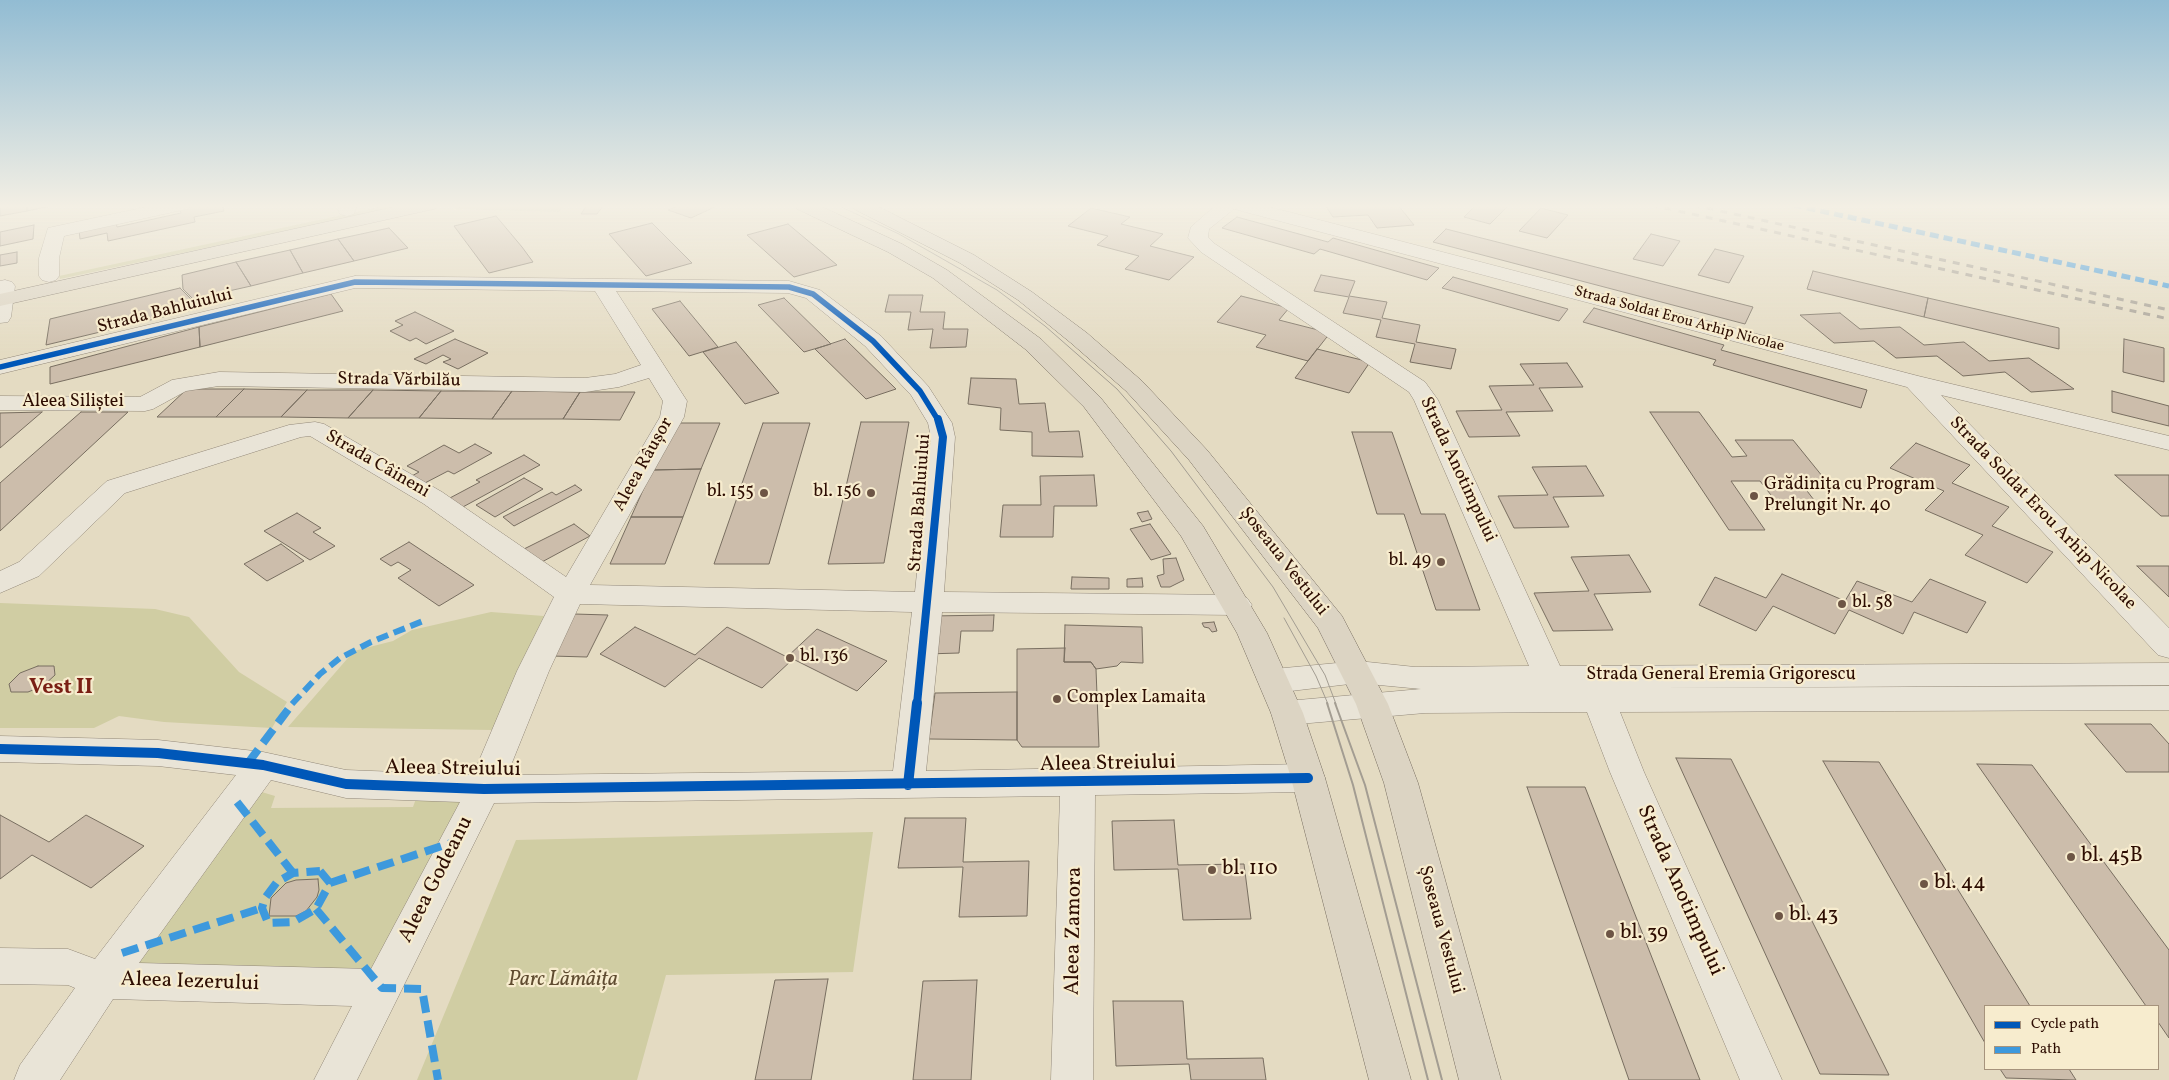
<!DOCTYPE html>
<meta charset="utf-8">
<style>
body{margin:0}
#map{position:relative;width:2169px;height:1080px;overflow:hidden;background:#e4dbc2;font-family:Vollkorn,serif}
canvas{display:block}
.legend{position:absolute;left:1984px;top:1005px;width:175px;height:65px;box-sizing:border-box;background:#f7ecce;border:1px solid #a6937c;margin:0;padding:6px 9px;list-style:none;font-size:15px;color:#2d0d02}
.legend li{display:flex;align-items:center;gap:10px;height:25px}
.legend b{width:25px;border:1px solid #a6937c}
</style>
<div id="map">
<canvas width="2169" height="1080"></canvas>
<ul class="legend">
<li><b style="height:6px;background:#0057b8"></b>Cycle path</li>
<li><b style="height:6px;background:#3d99dd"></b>Path</li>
</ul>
</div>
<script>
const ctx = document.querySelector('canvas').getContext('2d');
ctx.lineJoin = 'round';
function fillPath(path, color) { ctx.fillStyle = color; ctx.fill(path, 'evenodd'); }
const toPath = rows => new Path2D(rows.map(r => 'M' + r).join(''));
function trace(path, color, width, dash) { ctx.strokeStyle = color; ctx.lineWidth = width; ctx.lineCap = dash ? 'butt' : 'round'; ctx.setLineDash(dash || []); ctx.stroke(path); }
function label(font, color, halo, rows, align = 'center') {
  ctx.font = font + ' Vollkorn,serif'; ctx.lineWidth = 4.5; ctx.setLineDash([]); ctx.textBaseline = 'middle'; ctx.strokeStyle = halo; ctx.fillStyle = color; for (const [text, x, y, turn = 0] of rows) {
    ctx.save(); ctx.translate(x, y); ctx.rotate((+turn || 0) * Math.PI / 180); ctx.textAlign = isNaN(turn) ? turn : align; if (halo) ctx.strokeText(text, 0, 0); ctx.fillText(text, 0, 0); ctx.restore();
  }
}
fillPath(toPath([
 [388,205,408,205,60,279,59,276],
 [469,205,564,205,559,212,451,209],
 [0,603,155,609,189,617,239,672,287,702,272,728,164,722,119,716,94,728,0,728],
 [491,612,544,616,493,730,288,727,354,651,393,641,412,630],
 [255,790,275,796,271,808,413,807,418,793,464,798,371,974,123,969],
 [873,832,853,972,666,975,637,1080,417,1080,516,840]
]), '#d0cda3');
const building = toPath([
 [0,205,27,205,27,211,0,216,0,205],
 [27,205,56,205,27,211,27,205],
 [191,205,222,205,224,211,194,217,195,222,108,241,107,233,80,239,79,230,116,222,117,227,181,213,179,208,191,205],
 [587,205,604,205,597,214,581,214,587,205],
 [679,205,719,205,691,218,668,210,679,205],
 [1325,205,1398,205,1414,225,1377,228,1368,215,1333,217,1325,205],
 [1476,205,1509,205,1490,224,1464,217,1476,205],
 [1091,208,1130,217,1121,224,1163,234,1150,246,1194,257,1169,280,1125,269,1139,256,1097,245,1108,236,1068,226,1091,208],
 [1541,208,1568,215,1547,238,1519,231,1541,208],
 [496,216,522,247,533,262,489,273,454,226,496,216],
 [1237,217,1328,242,1333,238,1439,268,1427,280,1320,249,1314,254,1222,228,1237,217],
 [652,223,692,263,646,276,609,234,652,223],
 [788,224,837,265,794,277,747,235,788,224],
 [34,225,33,239,0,246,0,232,34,225],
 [389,228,408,248,354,261,338,239,389,228],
 [1446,229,1753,307,1745,324,1433,242,1446,229],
 [1651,234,1680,241,1663,266,1633,259,1651,234],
 [338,239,354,261,303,273,290,250,338,239],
 [1715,249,1744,256,1729,283,1698,275,1715,249],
 [290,250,303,273,251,286,236,262,290,250],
 [17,252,17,263,0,266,0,255,17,252],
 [236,262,251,286,193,299,183,289,182,275,236,262],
 [1813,271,1928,298,1924,317,1807,289,1813,271],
 [1321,275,1355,281,1349,296,1387,302,1382,318,1420,325,1416,342,1456,349,1451,369,1410,362,1415,344,1376,337,1381,320,1343,313,1349,297,1314,291,1321,275],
 [1453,277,1568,309,1559,321,1442,288,1453,277],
 [180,288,200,308,46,345,50,319,180,288],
 [331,294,343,311,200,347,199,327,331,294],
 [889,295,923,295,920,312,945,312,943,329,968,329,966,347,930,348,933,329,908,330,911,312,885,312,889,295],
 [1241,296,1289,308,1279,320,1330,333,1308,361,1256,347,1266,335,1217,322,1241,296],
 [784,298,831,344,804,352,758,305,784,298],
 [1928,298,2059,328,2059,349,1924,317,1928,298],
 [680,301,718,347,689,356,652,309,680,301],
 [1594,308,1724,345,1721,350,1867,390,1861,408,1713,365,1716,360,1583,322,1594,308],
 [415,312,454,331,426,344,416,338,410,341,390,331,403,325,395,321,415,312],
 [1840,313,1860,329,1900,327,1924,345,1964,342,1989,361,2029,358,2074,389,2031,392,2005,372,1963,376,1937,356,1896,358,1874,341,1834,343,1800,315,1840,313],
 [199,327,200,347,50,384,50,367,199,327],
 [455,339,488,353,458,369,443,362,451,359,443,355,426,364,414,359,455,339],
 [845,339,896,389,866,399,815,349,845,339],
 [2124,339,2164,348,2164,382,2123,372,2124,339],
 [736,342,779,393,745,404,703,352,736,342],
 [1317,349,1370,362,1349,393,1295,378,1317,349],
 [1567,363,1583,387,1539,388,1553,411,1506,412,1520,436,1469,437,1456,411,1502,410,1489,386,1534,385,1520,364,1567,363],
 [971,378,1016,379,1019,404,1045,403,1049,432,1079,431,1083,457,1032,456,1032,432,1000,430,1001,408,968,404,971,378],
 [187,389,244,389,216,417,157,417,187,389],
 [244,389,307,390,281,417,216,417,244,389],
 [307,390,373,390,348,418,281,417,307,390],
 [373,390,441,391,419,418,348,418,373,390],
 [441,391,512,391,492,419,419,418,441,391],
 [512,391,580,392,563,419,492,419,512,391],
 [2112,391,2169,406,2169,426,2112,412,2112,391],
 [580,392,635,392,620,420,563,419,580,392],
 [42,412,0,448,0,413,42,412],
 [81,412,128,412,0,531,0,483,81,412],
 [1650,412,1699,412,1732,457,1747,456,1735,440,1793,440,1827,482,1801,483,1817,504,1778,504,1760,481,1731,481,1765,530,1729,530,1650,412],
 [861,422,909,422,884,563,828,564,861,422],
 [673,423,720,423,701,469,652,470,673,423],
 [763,423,810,423,769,564,714,564,763,423],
 [1352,432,1392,432,1421,514,1445,514,1480,610,1436,610,1404,514,1377,514,1352,432],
 [1916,443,1970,465,1952,483,2009,507,1992,526,2053,552,2027,583,1965,555,1983,535,1925,510,1944,491,1890,468,1916,443],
 [475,444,492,453,454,474,448,471,423,484,410,477,419,472,407,466,444,445,459,453,475,444],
 [524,455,540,465,461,508,448,499,480,482,476,480,524,455],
 [1586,466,1604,496,1553,497,1569,527,1514,528,1498,496,1548,495,1532,467,1586,466],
 [701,469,683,517,631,517,652,470,701,469],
 [1094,475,1097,506,1054,506,1053,537,1000,537,1003,505,1041,505,1040,476,1094,475],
 [2115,475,2169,475,2169,516,2161,516,2115,475],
 [524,478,543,489,495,517,476,505,524,478],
 [575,485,582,490,514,526,503,517,552,492,556,495,575,485],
 [1148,511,1152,519,1142,522,1137,513,1148,511],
 [297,513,321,528,313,532,335,546,310,560,264,531,297,513],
 [631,517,683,517,665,564,610,564,631,517],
 [574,524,590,536,540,563,524,549,574,524],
 [1150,524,1171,554,1151,560,1130,529,1150,524],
 [409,542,474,585,439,606,398,578,411,570,398,562,391,566,380,559,409,542],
 [281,544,304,561,267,581,244,564,281,544],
 [1629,555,1651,592,1594,594,1613,630,1553,631,1534,593,1589,591,1571,557,1629,555],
 [1176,558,1184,580,1170,587,1161,587,1157,576,1164,574,1163,559,1176,558],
 [2137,566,2169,566,2169,597,2137,566],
 [1782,574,1845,601,1857,581,1912,602,1930,579,1986,602,1967,633,1914,612,1903,634,1849,610,1835,634,1773,606,1756,631,1699,605,1715,577,1766,598,1782,574],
 [1072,577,1109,578,1109,589,1071,589,1072,577],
 [1142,578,1143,587,1127,587,1127,579,1142,578],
 [574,614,608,615,587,657,551,656,574,614],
 [994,615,993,631,961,631,959,653,926,654,931,616,994,615],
 [1214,622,1217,631,1212,632,1209,628,1204,627,1202,623,1214,622],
 [1065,625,1142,627,1143,663,1121,662,1117,666,1096,669,1091,662,1064,662,1065,625],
 [635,627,695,655,727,627,787,657,817,629,887,661,857,691,793,659,762,688,699,658,665,687,600,654,635,627],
 [1065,648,1064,662,1091,662,1096,669,1099,747,1022,747,1017,740,1017,649,1065,648],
 [38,666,54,666,55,675,43,686,28,692,11,692,9,684,20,673,38,666],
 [1017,692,1017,740,929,739,935,693,1017,692],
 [2085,724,2151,724,2169,744,2169,772,2126,772,2085,724],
 [1676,758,1731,759,1889,1075,1820,1074,1676,758],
 [1823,761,1879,762,2030,1006,1985,1006,1985,1043,1823,761],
 [1977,764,2032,765,2169,950,2169,1038,2158,1022,2158,1006,2146,1006,1977,764],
 [1527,787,1585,787,1700,1080,1629,1080,1527,787],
 [0,815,49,842,86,815,144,846,91,888,32,855,0,879,0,815],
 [905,818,966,818,963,862,1029,861,1027,916,959,917,963,867,898,868,905,818],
 [1174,820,1178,865,1244,864,1251,919,1183,920,1178,869,1114,870,1112,821,1174,820],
 [318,879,319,890,317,897,306,911,296,916,269,916,271,898,286,883,296,880,318,879],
 [828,979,811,1080,755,1080,775,980,828,979],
 [977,980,971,1080,913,1080,923,981,977,980],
 [1113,1001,1183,1001,1187,1059,1263,1058,1266,1080,1191,1080,1189,1064,1116,1066,1113,1001],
 [2000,1069,2069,1069,2076,1080,2006,1078,2000,1069]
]);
fillPath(building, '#ccbdab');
trace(building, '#786e60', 1);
const minor = toPath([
 [155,205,191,205,188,209,182,210,64,236,59,258,59,276,56,280,49,282,42,280,39,276,39,258,48,228,155,205],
 [339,205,357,205,354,214,347,216,340,214,338,210,339,205],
 [1216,205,1262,205,1918,376,2169,436,2169,450,1941,395,2169,628,2169,658,2158,655,1907,387,1234,209,1209,229,1208,237,1215,244,1425,382,1438,400,1560,666,2169,663,2169,685,1651,688,2169,686,2169,710,1620,712,1644,772,1782,1080,1740,1080,1610,772,1587,712,1425,713,1287,725,1276,722,1271,713,1276,704,1287,701,1421,689,1358,683,1274,693,1263,689,1258,681,1263,673,1274,669,1358,661,1415,667,1529,666,1414,400,1409,392,1201,252,1188,238,1191,227,1216,205],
 [355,276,789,281,820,290,881,336,928,386,952,423,955,437,944,592,1237,595,1247,598,1252,605,1247,612,1237,615,942,612,926,771,1308,764,1320,768,1325,778,1320,788,1308,792,1095,795,1093,1080,1051,1080,1060,796,494,803,357,1080,314,1080,352,1006,113,999,60,1080,14,1080,20,1065,75,988,68,985,0,984,0,948,68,949,95,959,236,775,158,766,0,762,0,736,158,740,263,752,346,770,473,775,517,671,554,597,424,504,310,436,301,437,125,493,39,576,0,593,0,571,19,562,107,481,289,425,315,422,324,424,442,492,566,577,660,417,663,401,649,378,619,387,585,392,219,386,186,391,153,409,145,411,0,410,0,396,140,397,172,380,219,372,585,378,615,374,641,365,595,291,355,288,0,374,0,360,355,276],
 [616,291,788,293,806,298,865,346,911,395,928,423,931,437,915,592,590,585,684,417,687,401,616,291],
 [580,604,912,612,893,771,507,775,549,671,580,604],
 [271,780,346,798,460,802,371,969,139,963,271,780],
 [5,280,12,282,15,286,11,317,8,322,0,323,0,281,5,280]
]);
const major = toPath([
 [403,205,438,205,435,209,429,210,0,306,0,294,403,205],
 [794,205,818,205,902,244,947,270,1041,339,1100,397,1203,526,1267,633,1303,713,1325,778,1411,1080,1369,1080,1291,778,1271,713,1237,633,1181,536,1084,407,1025,349,933,278,888,252,797,209,794,205],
 [851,205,875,205,974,255,1032,292,1087,333,1142,381,1207,450,1342,616,1388,704,1418,783,1501,1080,1459,1080,1384,783,1356,704,1318,628,1189,460,1126,391,1071,343,1018,300,960,263,854,209,851,205]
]);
trace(minor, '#928879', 1);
trace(major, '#786e60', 1);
fillPath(minor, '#e9e4d7');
fillPath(major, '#dcd4c3');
trace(toPath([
 [837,205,899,234,997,290,1045,326,1117,389,1171,451,1273,587,1325,675,1336,704],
 [1284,618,1316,676,1328,704]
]), '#a39d92', 1);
trace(toPath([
 [1327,703,1353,785,1428,1080],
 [1335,703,1365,785,1442,1080]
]), '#a39d92', 2);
trace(toPath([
 [1651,205,2169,319],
 [1693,205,2169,310]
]), '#a39d92', 3, [7, 7]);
trace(toPath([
 [1793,205,2169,286]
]), '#3d99dd', 5, [9, 5]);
trace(toPath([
 [292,704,320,674,340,658,371,642,423,621]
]), '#3d99dd', 6, [12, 6]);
trace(toPath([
 [248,763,293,703],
 [237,802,293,873],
 [320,871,330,883,316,909,293,922,268,923,262,908,265,898,277,882,293,873,320,871],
 [330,883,457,841],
 [316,909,382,988,422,989,438,1080],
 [122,953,262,908]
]), '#3d99dd', 8, [17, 8]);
trace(toPath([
 [0,367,355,282,789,287,813,294,873,341,920,391,938,420]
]), '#0057b8', 5.5);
trace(toPath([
 [917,704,943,437,938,419]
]), '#0057b8', 8);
trace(toPath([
 [0,749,158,753,263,765,346,784,484,789,1308,778],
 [908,785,917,703]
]), '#0057b8', 10);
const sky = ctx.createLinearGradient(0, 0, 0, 356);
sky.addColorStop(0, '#92bcd3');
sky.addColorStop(0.58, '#f3efe4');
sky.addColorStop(1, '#f3efe400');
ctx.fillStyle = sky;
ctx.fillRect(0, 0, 2169, 356);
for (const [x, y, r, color] of [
 [764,493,5,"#6d5545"],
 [871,493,5,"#6d5545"],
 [1754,496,5,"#6d5545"],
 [1441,562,5,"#6d5545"],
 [1842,604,5,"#6d5545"],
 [790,658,5,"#6d5545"],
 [1057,699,5,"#6d5545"],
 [2071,857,5,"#6d5545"],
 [1212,870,5,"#6d5545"],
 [1924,884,5,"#6d5545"],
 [1779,916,5,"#6d5545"],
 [1610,934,5,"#6d5545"]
]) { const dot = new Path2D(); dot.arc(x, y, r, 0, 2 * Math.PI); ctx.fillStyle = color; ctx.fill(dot); trace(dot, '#f7ecce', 2); }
label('15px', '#2d0d02', '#f7ecce', [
 ["Strada Soldat Erou Arhip Nicolae",1679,320,15]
]);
label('18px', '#2d0d02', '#f7ecce', [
 ["Strada Bahluiului",165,312,-14],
 ["Strada Vărbilău",399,381,1],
 ["Aleea Siliștei",73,403],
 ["Strada Câineni",377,465,30],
 ["Aleea Râușor",644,465,-61],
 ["Strada Anotimpului",1457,470,65],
 ["Strada Bahluiului",921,503,-86],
 ["Strada Soldat Erou Arhip Nicolae",2042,514,46],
 ["Șoseaua Vestului",1283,562,52],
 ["Strada General Eremia Grigorescu",1721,676],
 ["Șoseaua Vestului",1440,930,75]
]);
label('18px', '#2d0d02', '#f7ecce', [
 ["Grădinița cu Program",1764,486],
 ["Prelungit Nr. 40",1764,507],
 ["bl. 155",754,493,"right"],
 ["bl. 156",861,493,"right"],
 ["bl. 49",1431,562,"right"],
 ["bl. 58",1852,604],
 ["bl. 136",800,658],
 ["Complex Lamaita",1067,699]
], 'left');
label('21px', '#2d0d02', '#f7ecce', [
 ["Aleea Streiului",1108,765,-1],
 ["Aleea Streiului",453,770,1],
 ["Aleea Godeanu",437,880,-63],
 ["Strada Anotimpului",1679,891,66],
 ["Aleea Zamora",1075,931,-89],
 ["Aleea Iezerului",190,983,2]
]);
label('21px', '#2d0d02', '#f7ecce', [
 ["bl. 45B",2081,857],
 ["bl. 110",1222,870],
 ["bl. 44",1934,884],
 ["bl. 43",1789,916],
 ["bl. 39",1620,934]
], 'left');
label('italic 21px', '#604c31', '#f7ecce', [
 ["Parc Lămâița",563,981]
]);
label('bold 22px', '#7a1f14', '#f7ecce', [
 ["Vest II",61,689]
]);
</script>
